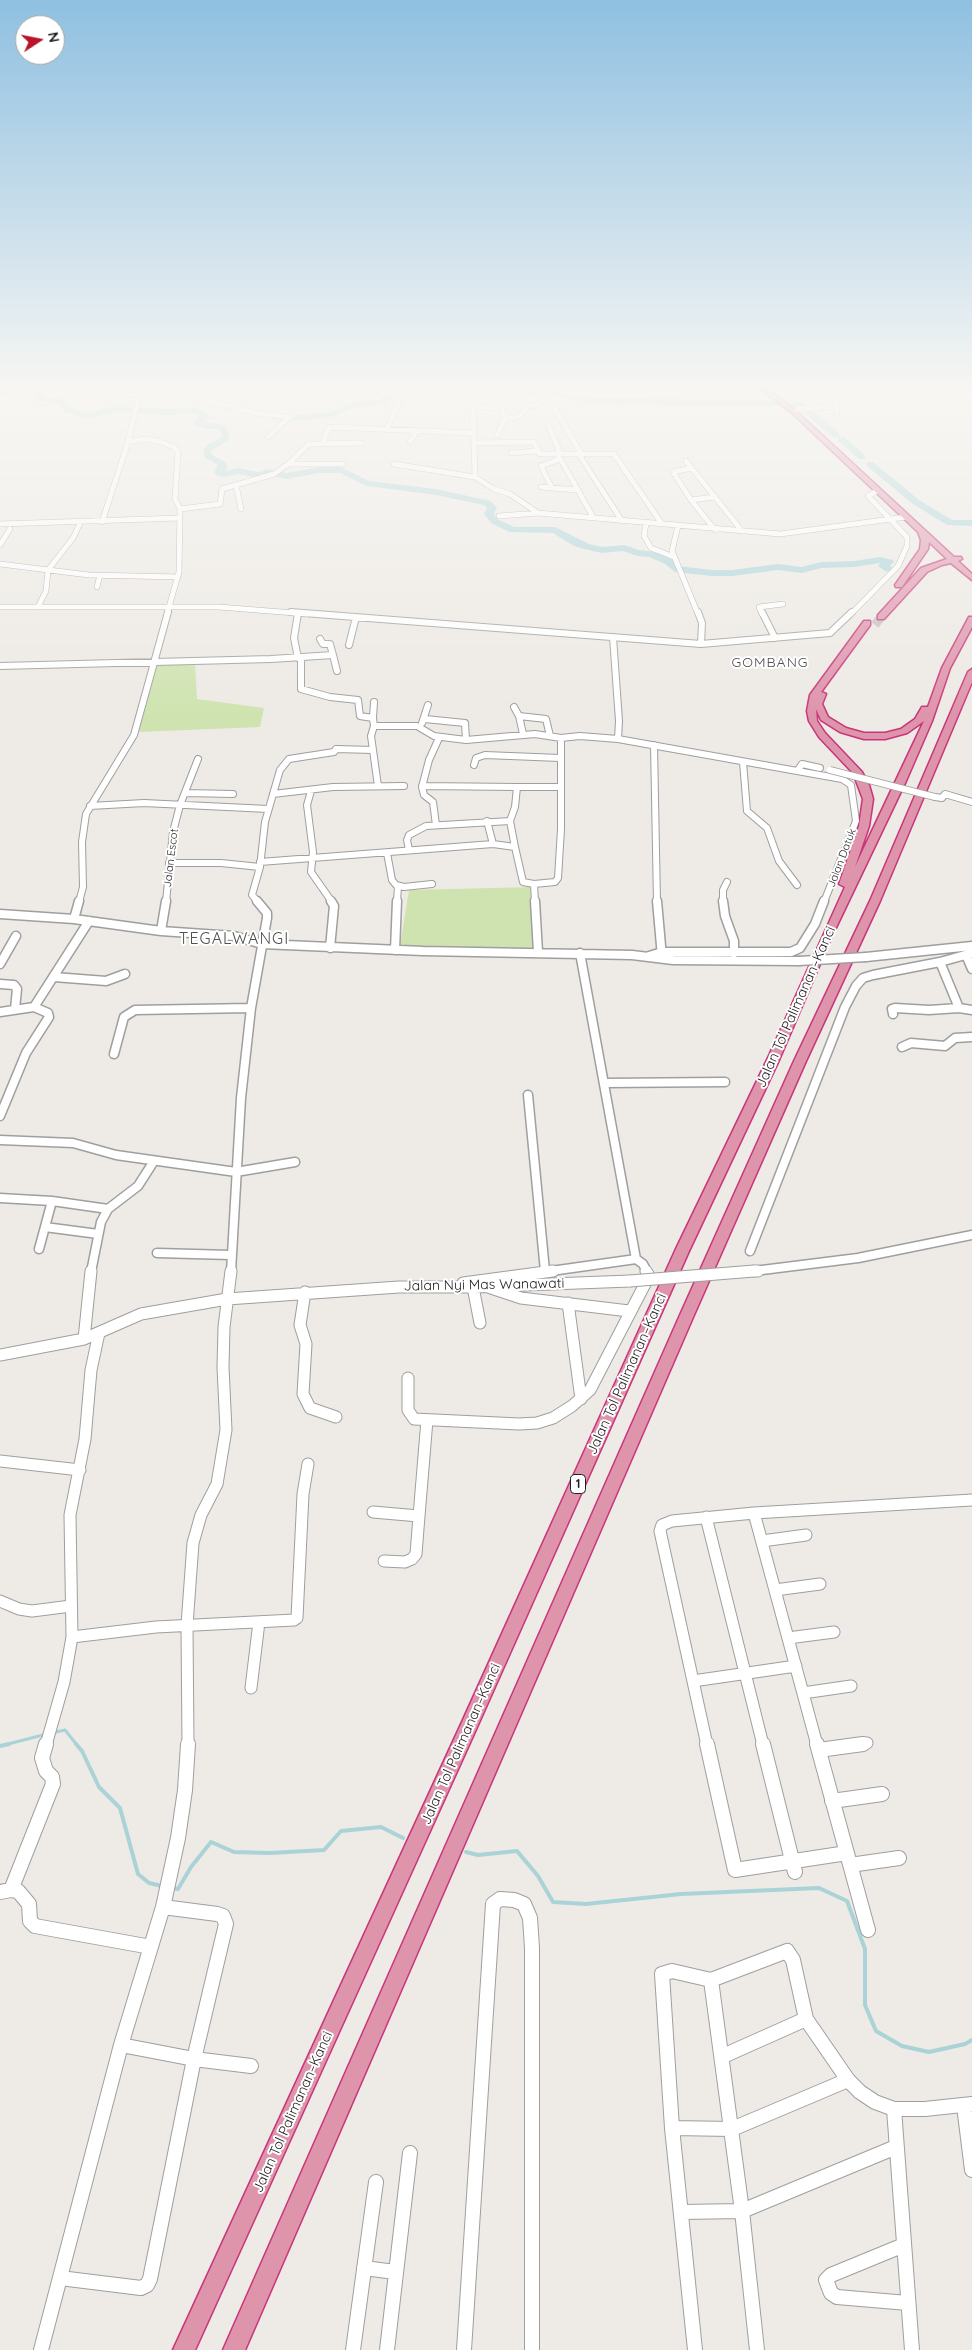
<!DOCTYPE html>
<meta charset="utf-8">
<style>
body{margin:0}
#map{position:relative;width:972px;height:2350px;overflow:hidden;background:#eeeae5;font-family:Quicksand,sans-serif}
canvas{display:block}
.north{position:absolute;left:15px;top:15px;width:50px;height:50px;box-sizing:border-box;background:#fff;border:1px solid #a5a5a5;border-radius:50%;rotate:79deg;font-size:14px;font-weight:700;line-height:20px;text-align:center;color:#1e1e1e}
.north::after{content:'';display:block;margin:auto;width:18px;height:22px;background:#b91428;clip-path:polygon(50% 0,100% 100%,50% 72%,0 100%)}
</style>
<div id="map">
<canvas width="972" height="2350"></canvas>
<div class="north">N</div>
</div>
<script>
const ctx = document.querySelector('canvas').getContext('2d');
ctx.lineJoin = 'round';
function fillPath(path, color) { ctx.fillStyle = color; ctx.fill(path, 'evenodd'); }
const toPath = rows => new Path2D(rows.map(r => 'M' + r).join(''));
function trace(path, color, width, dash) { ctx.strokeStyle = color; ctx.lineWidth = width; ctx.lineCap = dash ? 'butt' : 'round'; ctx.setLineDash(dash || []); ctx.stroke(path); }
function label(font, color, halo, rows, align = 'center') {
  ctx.font = font + ' Quicksand,sans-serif'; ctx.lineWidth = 4; ctx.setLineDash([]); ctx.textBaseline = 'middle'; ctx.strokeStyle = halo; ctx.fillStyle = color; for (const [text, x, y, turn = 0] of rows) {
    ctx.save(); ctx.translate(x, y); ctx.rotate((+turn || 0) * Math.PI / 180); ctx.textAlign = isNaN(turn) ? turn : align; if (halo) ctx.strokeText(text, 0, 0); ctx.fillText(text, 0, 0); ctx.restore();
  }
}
fillPath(toPath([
 [157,663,195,663,197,699,264,708,260,727,139,732],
 [534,887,536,949,400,946,409,890]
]), '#cfe3b0');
trace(toPath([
 [587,388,587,397],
 [616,388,617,401],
 [118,409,125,388]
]), '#aad3d7', 1);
trace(toPath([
 [52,1733,65,1730,77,1745],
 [4,1745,47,1734]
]), '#aad3d7', 3);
trace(toPath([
 [76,1744,82,1751,99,1787,120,1808,138,1874,149,1883,162,1886],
 [0,1746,9,1744],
 [466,1852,478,1855,517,1851,538,1876,553,1902,586,1904,681,1894,819,1888,847,1901,865,1949,865,2005,876,2031,902,2046,929,2052,965,2044,972,2040],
 [172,1888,178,1889,191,1867,211,1842,234,1852,270,1853,324,1850,341,1831,381,1827,403,1838]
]), '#aad3d7', 4);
fillPath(toPath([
 [13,388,45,388,47,390,43,397,59,398,66,401,71,408,84,413,116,406,172,409,196,408,208,414,209,418,204,422,225,425,230,434,227,441,211,451,212,455,225,462,228,468,225,471,238,468,258,472,268,469,286,473,319,467,341,467,369,481,436,489,490,501,497,507,494,514,497,519,514,527,555,527,589,544,602,547,624,545,639,550,655,552,673,560,678,566,712,570,732,570,778,564,802,567,821,562,854,561,880,557,893,560,894,562,890,566,894,569,889,572,885,571,878,566,880,563,854,567,821,568,802,573,778,570,732,576,712,576,675,572,665,564,649,557,637,556,623,551,602,553,584,549,574,546,553,533,509,532,491,523,484,514,487,508,484,505,436,495,367,486,340,473,319,473,286,479,268,475,259,478,238,474,224,477,216,475,214,473,218,465,205,458,203,451,207,445,220,438,222,434,219,429,207,429,194,425,193,423,200,415,192,413,172,415,116,412,84,419,65,412,60,405,55,402,35,401,34,399,38,391,18,391,0,395,0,391,13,388],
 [418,388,424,390,397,395,384,404,356,407,332,417,287,422,267,417,271,414,287,416,330,412,354,402,379,400,393,391,418,388],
 [522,388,537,388,580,397,610,398,775,400,779,403,775,406,610,404,580,401,522,388],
 [793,402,802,402,839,433,839,437,833,437,797,407,793,406,793,402],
 [838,437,844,437,865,455,865,459,859,459,838,441,838,437],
 [867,462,873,462,919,500,952,520,972,520,972,526,947,525,913,504,867,466,867,462]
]), '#aad3d7');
trace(toPath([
 [875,625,881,617]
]), '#c4c1bd', 9, [9, 4.5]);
const minorFar4 = toPath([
 [100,388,99,392,103,394,141,395],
 [160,388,256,413,290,417],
 [389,388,390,394,398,396],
 [469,388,473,404,475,477,494,489,510,494,538,513,780,534,906,517],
 [829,388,837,406,837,413],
 [820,389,828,406],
 [545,392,581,453],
 [281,396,286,388],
 [238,399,246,388],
 [473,407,501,408,506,417,515,418,523,413,527,406,537,405,544,400,546,394],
 [797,409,837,406],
 [548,424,560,453],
 [387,429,398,405,397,397,404,393,429,391,496,392,516,389,545,392],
 [497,435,506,417],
 [268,437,286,420,285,418],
 [128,442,144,439,158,441,174,447,178,452,175,499,180,509,179,572,167,614],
 [410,442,417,431],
 [323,443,329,427,474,433],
 [473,443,534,442,540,454,614,454,662,524],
 [511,453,537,451],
 [557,453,593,517],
 [578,453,622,521],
 [686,461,742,531],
 [288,464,309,444,362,443],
 [394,464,475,477],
 [692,468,673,472,691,500,715,530],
 [236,485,241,509],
 [541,487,577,490],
 [552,488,541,466,560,459],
 [691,500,715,497],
 [180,509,220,504,222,489,274,474,288,464,343,464],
 [499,516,538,513],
 [102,522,128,442,137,403,144,388],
 [646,523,644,536,651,548,674,557],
 [0,524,180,518],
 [678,526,672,551,698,614],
 [0,545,10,529],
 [0,564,89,575,178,577],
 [97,587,100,575],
 [0,607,219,607,307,614],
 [38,607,46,591,48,570,73,538,81,521],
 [762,614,759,607,783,604],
 [851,614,898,566,907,546,907,537,868,496,877,491]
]);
const minorFar3 = toPath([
 [291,612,701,644,830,633,852,612],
 [698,612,702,623,701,644],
 [762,612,775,638],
 [298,613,294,638,298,658],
 [613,637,619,721,618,739],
 [349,645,356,617],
 [333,655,337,671],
 [301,657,301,689,330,697,358,700,360,716,373,718,374,726,371,736,378,786],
 [0,666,271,659,333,655,330,644,323,644,320,639],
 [514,707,519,716,523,734],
 [519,716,546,719,550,736],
 [373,718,374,702],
 [425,719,465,723,466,740],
 [422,723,428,705],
 [374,726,417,726,434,736,466,740,535,734,561,738,580,736,618,739,842,779,851,785,856,821,824,902],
 [654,745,657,902],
 [743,762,747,811,767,828,779,861,797,885],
 [474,765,476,758,485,755,560,758],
 [798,770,802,764,820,768],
 [422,786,517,787],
 [311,791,307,805,313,852,311,872,332,902],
 [186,793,233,794],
 [273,794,333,787,404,786],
 [935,797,942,798,945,794,972,802],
 [90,806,144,803,268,809],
 [487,821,493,844],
 [510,821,515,847],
 [436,825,433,802,424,795,422,787,429,760,439,738],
 [409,850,407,840,409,835,426,826,510,821,515,807,517,787,560,787],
 [387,853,392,880,396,885,404,887,432,884],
 [260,862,493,844,515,847,523,882,534,884,555,882,558,878,561,829,561,738],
 [169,863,221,863,260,867],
 [534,884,535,902],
 [79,902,83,887,82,842,86,814,134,735,168,612],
 [166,902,173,832,180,805,198,759],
 [258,902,252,895,260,867,265,822,280,770,289,759,334,752,336,749,373,750],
 [397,902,398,886],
 [723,902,723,890,727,882]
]);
const minorFar2 = toPath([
 [535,901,538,952],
 [657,901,662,957],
 [723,901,725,916,734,941,734,953],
 [0,914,74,919,161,931,234,936,262,944,423,951,632,955,673,960,799,961],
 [74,919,79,901],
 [161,931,166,901],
 [330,948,334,906,331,901],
 [395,950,397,901],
 [580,953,636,1259,643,1264,647,1272],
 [966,955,972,969],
 [649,956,662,952,791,952,800,948,815,924,824,901],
 [866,957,972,946],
 [940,962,959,1008,972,1010],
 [0,964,16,936],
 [54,977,106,981,125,974],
 [0,984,14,985,17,989,15,1009],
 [34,1007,89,921],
 [0,1012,34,1007,48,1013,49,1017,26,1053,0,1116],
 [893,1014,892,1009,895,1008,929,1010,959,1008],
 [902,1047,911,1043,945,1046,955,1038,972,1037],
 [114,1054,124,1017,135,1010,251,1008],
 [605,1083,725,1082],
 [528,1095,545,1271],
 [0,1140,73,1143,116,1155,236,1172,295,1162],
 [0,1198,52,1201,108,1209],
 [45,1227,98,1234],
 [39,1249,52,1201],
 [750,1251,845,1007,856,986,863,978,873,975,940,962,972,953],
 [157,1253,231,1255],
 [754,1271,858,1258,972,1235],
 [91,1272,101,1222,108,1209,138,1186,154,1161],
 [231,1272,241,1098,251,1008,267,918,267,913,257,901],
 [544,1272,636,1259]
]);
const minorFar1 = toPath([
 [754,1271,758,1271],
 [463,1283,553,1271],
 [473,1287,480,1323],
 [488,1287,521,1298,629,1311],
 [305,1292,300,1325,306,1344,303,1394,310,1408,336,1417],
 [568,1303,581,1399],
 [84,1339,91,1271],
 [0,1355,84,1339,141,1314,227,1299,399,1287,473,1287,630,1281],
 [408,1378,408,1410,414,1419,519,1424,537,1423,553,1418,572,1406,590,1390,645,1284,648,1274,646,1271],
 [0,1461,80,1470],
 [373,1512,419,1516,427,1420],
 [754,1513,817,1745],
 [706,1517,763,1745],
 [762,1541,806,1535],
 [384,1561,405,1562,412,1559,416,1554,419,1516],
 [775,1590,820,1584],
 [0,1601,19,1609,32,1611,71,1606],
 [72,1637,156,1627,294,1620,297,1618,303,1494,308,1464],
 [788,1638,834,1632],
 [693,1681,796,1666],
 [251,1688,259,1622],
 [803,1693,851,1686],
 [46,1745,64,1682,72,1637,70,1515,85,1439,91,1370,99,1333],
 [188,1745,187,1625,193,1543,201,1515,217,1484,226,1430,223,1367,224,1327,231,1271],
 [707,1745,660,1531,662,1525,672,1521,754,1513,972,1500],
 [854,1745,867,1743]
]);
const minor = toPath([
 [46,1744,42,1758,46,1771,52,1777,53,1784,11,1890,18,1891,29,1904,30,1921,35,1926,151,1947],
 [707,1744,735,1870,847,1853],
 [763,1744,795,1872],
 [817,1744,868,1930],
 [819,1750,863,1744],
 [832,1801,882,1794],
 [850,1865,899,1858],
 [0,1892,11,1890],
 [711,1980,742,2211,757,2350],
 [121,2045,194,2059,251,2066],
 [723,2056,806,2019],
 [964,2106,972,2170],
 [894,2109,912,2350],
 [672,2128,732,2129,848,2080],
 [681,2212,742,2211,896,2147],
 [904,2245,831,2275,826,2280,831,2293,837,2297,908,2303],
 [364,2268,395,2272],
 [60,2278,141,2288,147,2285,150,2279,194,2059,226,1924,223,1916,217,1914,163,1907],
 [41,2350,121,2045,163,1907,178,1838,185,1790,188,1744],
 [353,2350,376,2182],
 [387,2350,410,2153],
 [464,2350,493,1904,500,1899,514,1900,524,1904,530,1918,532,1948,532,2350],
 [695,2350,672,2128,662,1974,672,1971,711,1980,787,1951,793,1960,806,2019,848,2080,860,2092,875,2102,894,2109,925,2109,972,2104]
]);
const highway = toPath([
 [759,388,766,388,796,411,954,557,961,557,962,559,958,561,972,574,972,580,951,563,942,565,927,572,884,619,878,619,878,615,921,568,947,559,929,542,928,549,902,587,896,587,895,585,920,549,921,540,918,532,792,413,759,388],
 [969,617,972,617,972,627,950,668,932,721,906,781,832,936,779,1060,689,1251,474,1734,195,2350,173,2350,462,1722,675,1251,767,1060,845,887,839,884,859,826,863,799,853,773,819,737,809,721,807,711,810,695,864,621,870,621,870,625,821,692,826,694,822,704,828,717,846,728,864,733,885,733,901,729,915,719,922,707,928,707,942,668,969,617],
 [816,709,821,720,840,732,864,739,885,739,907,733,924,721,855,867,869,826,873,799,869,785,862,772,825,733,817,721,816,709],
 [972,669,972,682,880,901,806,1061,694,1315,245,2350,223,2350,680,1315,794,1061,870,901,968,672,972,669]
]);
trace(minorFar4, '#9f9f9f', 6);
trace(minorFar3, '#9f9f9f', 8);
trace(minorFar2, '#9f9f9f', 11);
trace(minorFar1, '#9f9f9f', 13);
trace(minor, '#9f9f9f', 16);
trace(highway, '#c9357a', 3);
trace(minorFar4, '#fff', 5);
trace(minorFar3, '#fff', 6);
trace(minorFar2, '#fff', 8);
trace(minorFar1, '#fff', 11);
trace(minor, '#fff', 14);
fillPath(highway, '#de94ab');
const minorBridgeFar2 = toPath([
 [830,770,935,797]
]);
const minorBridgeFar1 = toPath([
 [799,961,866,957],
 [744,1272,754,1271]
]);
const minorBridge = toPath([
 [630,1281,754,1271]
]);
trace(minorBridgeFar2, '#9f9f9f', 8, []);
trace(minorBridgeFar1, '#9f9f9f', 11, []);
trace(minorBridge, '#9f9f9f', 13, []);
trace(minorBridgeFar2, '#fff', 6);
trace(minorBridgeFar1, '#fff', 8);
trace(minorBridge, '#fff', 11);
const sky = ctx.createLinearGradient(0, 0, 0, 717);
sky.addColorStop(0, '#8fc0e1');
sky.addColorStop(0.54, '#f7f6f3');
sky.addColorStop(1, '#f7f6f300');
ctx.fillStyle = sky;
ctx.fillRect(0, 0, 972, 717);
label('11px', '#1e1e1e', '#fff', [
 ["Jalan Escot",171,858,-83],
 ["Jalan Datuk",842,858,-69]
]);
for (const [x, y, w] of [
 [578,1484,15]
]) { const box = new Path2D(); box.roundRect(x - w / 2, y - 9.5, w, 19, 4); ctx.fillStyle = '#fff'; ctx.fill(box); trace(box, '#1e1e1e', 1); }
label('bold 12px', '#1e1e1e', null, [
 ["1",578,1484]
]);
ctx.letterSpacing = '1px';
label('14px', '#515151', '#fff', [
 ["GOMBANG",770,663]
]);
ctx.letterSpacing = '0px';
label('14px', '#1e1e1e', '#fff', [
 ["Jalan Tol Palimanan–Kanci",796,1007,-66],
 ["Jalan Nyi Mas Wanawati",484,1285,-1],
 ["Jalan Tol Palimanan–Kanci",627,1374,-66],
 ["Jalan Tol Palimanan–Kanci",461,1744,-66],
 ["Jalan Tol Palimanan–Kanci",293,2112,-66]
]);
ctx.letterSpacing = '1px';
label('16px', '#515151', '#fff', [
 ["TEGALWANGI",234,939]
]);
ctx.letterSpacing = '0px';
</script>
